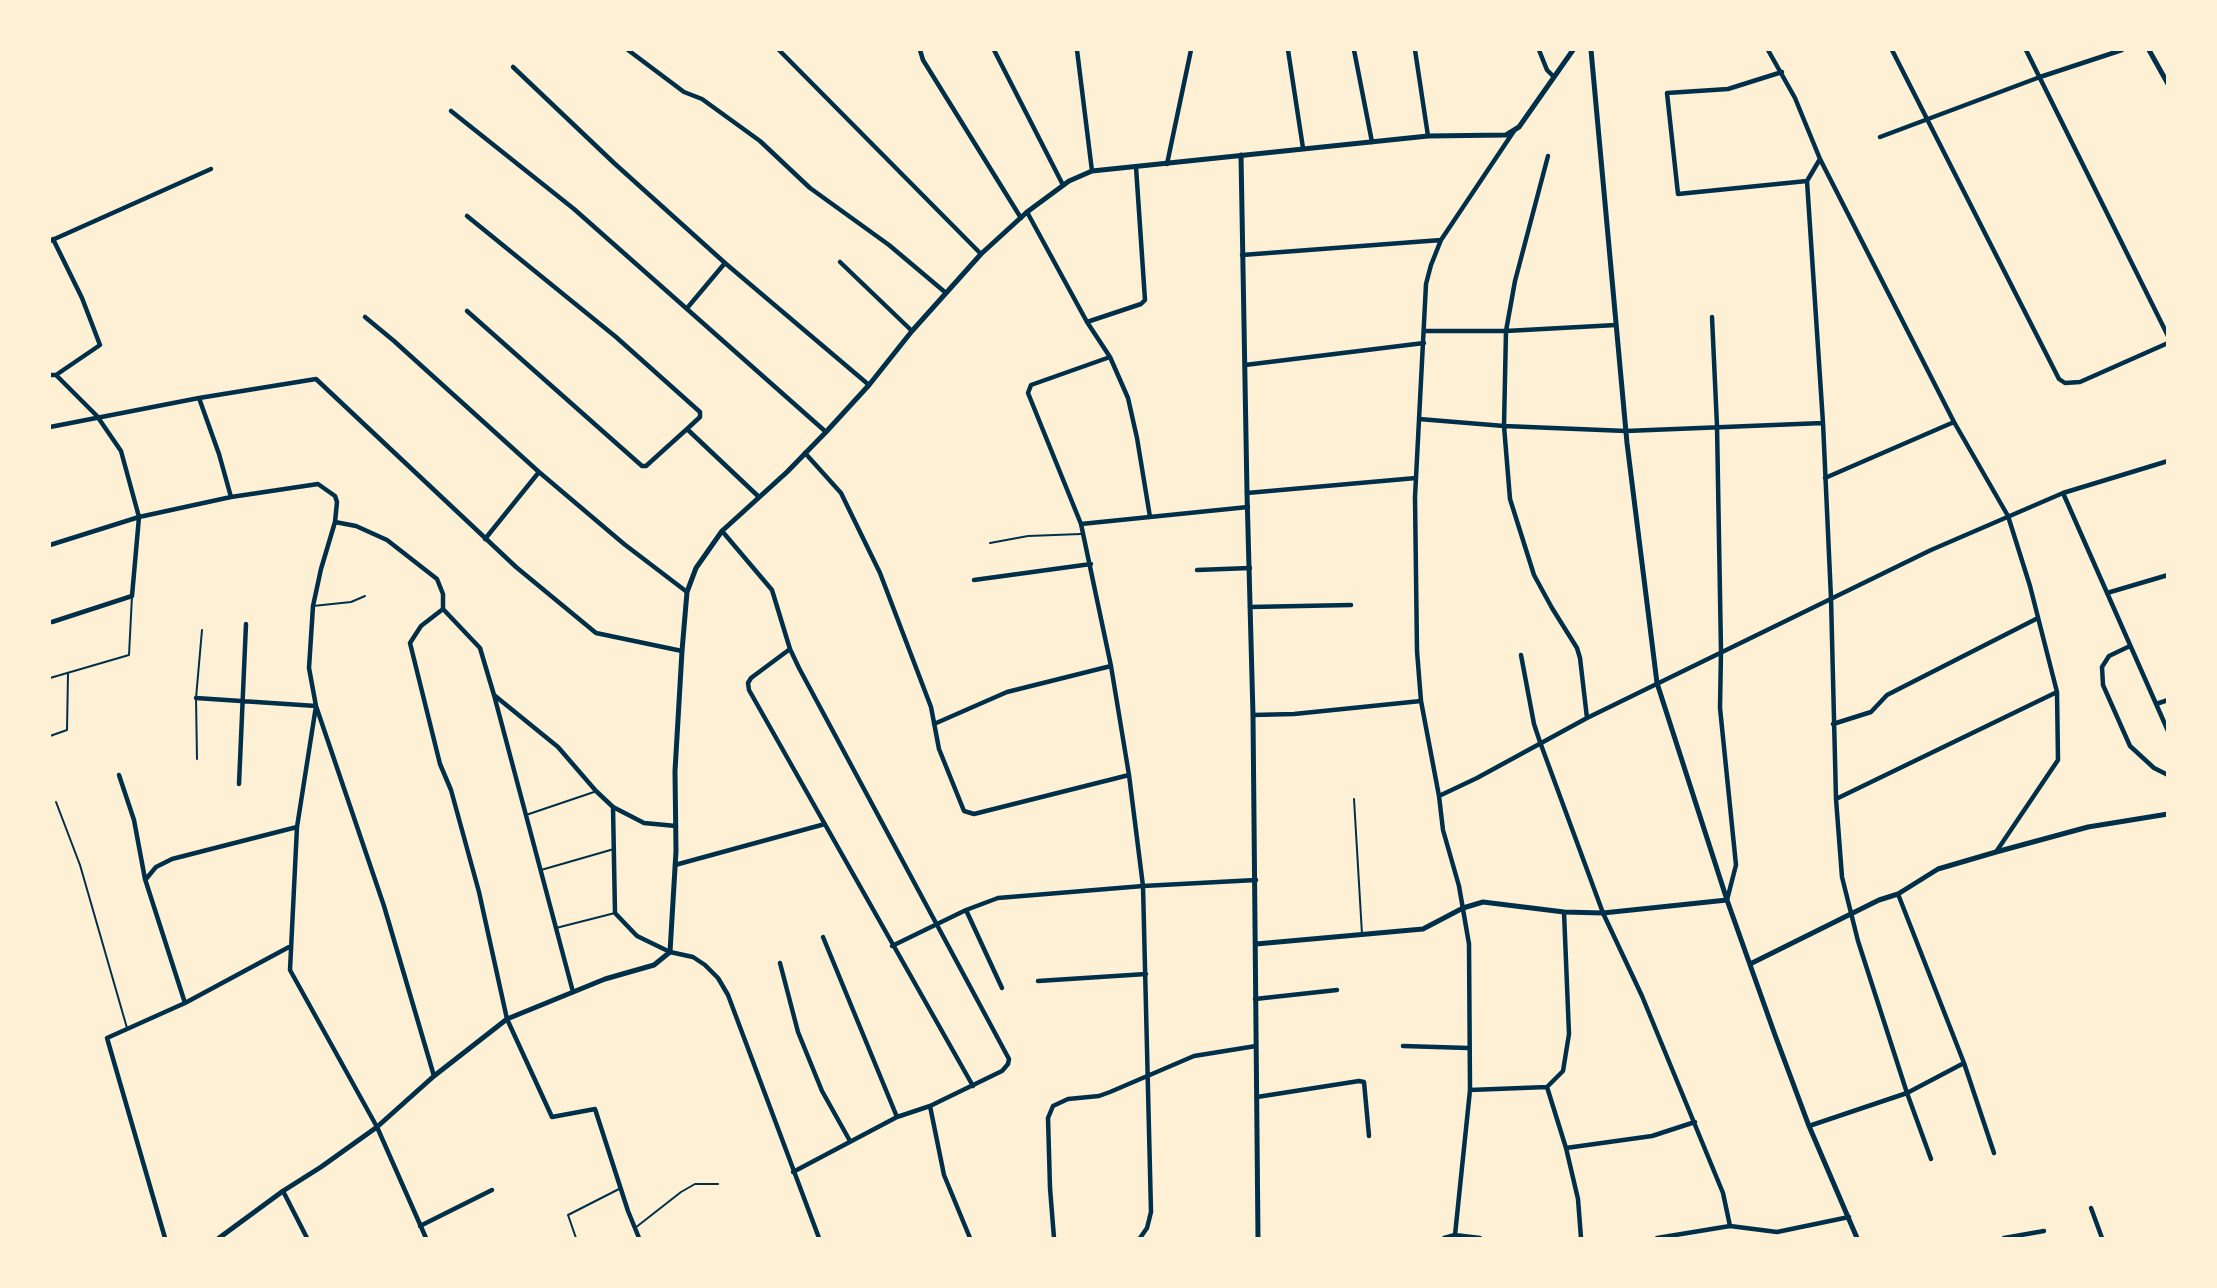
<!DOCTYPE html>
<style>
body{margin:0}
#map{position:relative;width:2217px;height:1288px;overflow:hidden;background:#fdf0d5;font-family:"Varela Round",sans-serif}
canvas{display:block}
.frame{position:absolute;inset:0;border:51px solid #fdf0d5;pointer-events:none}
</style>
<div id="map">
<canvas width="2217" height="1288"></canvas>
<div class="frame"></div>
</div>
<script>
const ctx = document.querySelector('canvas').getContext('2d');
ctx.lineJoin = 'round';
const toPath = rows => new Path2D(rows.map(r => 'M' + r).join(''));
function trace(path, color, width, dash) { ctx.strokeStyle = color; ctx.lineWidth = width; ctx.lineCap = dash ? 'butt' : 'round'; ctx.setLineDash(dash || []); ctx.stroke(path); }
trace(toPath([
 [990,543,1028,536,1081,534],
 [313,606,351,602,365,596],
 [50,678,129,655,132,596],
 [50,736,67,730,68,674],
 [197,759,196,698,202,630],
 [1354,799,1362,934],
 [56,802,80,865,127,1028],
 [526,815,594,792],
 [541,870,614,849],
 [556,928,615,913],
 [635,1228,681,1192,695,1184,718,1184],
 [576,1238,568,1215,621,1188]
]), '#003049', 2);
trace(toPath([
 [628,50,684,92,702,99,760,141,810,188,889,245,946,293],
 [779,50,981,254],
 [920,50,923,60,1021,218],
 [994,50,1063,185],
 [1077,50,1092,171],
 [1288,50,1303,148],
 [1354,50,1372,142],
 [1415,50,1428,136],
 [1539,50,1547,70,1554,77],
 [1768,50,1795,98,1820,159,1954,422,2008,516,2030,586,2057,692,2058,760,1996,852],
 [1892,50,2059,379,2065,383,2080,382,2168,343],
 [2026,50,2168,336],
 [513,67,614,163,725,263,869,385],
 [1782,72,1728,89,1667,93,1678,194,1807,181],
 [451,111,574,209,826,432],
 [1880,137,2040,77,2122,50],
 [1548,156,1515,281,1506,331,1504,426,1510,499,1534,575,1552,608,1577,648,1580,658,1587,718],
 [1820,159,1807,181,1823,423,1831,598,1836,799,1842,877,1858,941,1907,1093,1931,1159],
 [1167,164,1191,50],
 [1027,212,1087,322,1110,357,1128,398,1137,438,1150,517],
 [467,216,616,337,700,412,700,417,687,429,759,497],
 [50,241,211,169],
 [1242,255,1441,240],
 [840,262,912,331],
 [688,307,725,263],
 [467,311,642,466,646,466,687,429],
 [365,317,394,341,539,472,624,544,687,592],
 [1712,317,1717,426,1721,651,1720,708,1736,865,1727,900],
 [1087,322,1141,304,1145,300,1136,167],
 [1424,331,1506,331,1616,325],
 [1110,357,1031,385,1028,393,1081,524,1111,666,1129,775,1143,886,1151,1212,1147,1228,1140,1238],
 [1245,365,1424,343],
 [50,375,56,375,100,345,82,298,53,239],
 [199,398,219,454,231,497],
 [1419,419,1504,426,1626,431,1823,423],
 [50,427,199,398,316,379,516,567,596,633,682,651],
 [805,453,841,493,880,573,931,707,939,749,964,811,974,814,1129,775],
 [1825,478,1954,422],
 [1247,493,1416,478],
 [2063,493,2168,731],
 [335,522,356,526,387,540,437,579,443,594,443,609,480,648,494,695,573,992],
 [1081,524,1248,507],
 [722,531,772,590,790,649,799,668,1009,1059,1008,1064,1002,1071,930,1106,897,1117,793,1172],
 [485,539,539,472],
 [50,545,139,517,231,497,318,484,335,496,337,502,335,522,321,569,313,606,309,668,316,706,297,827,290,970,377,1127,426,1238],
 [1197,570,1250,568],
 [974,580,1091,564],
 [2107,593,2168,575],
 [1250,607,1351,605],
 [443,609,421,626,410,643,440,764,451,790,479,892,507,1019,552,1117,595,1109,628,1211,639,1238],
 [52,622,132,596,139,517,121,451,97,416,56,375],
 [2130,646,2109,656,2102,667,2103,685,2130,746,2154,768,2168,775],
 [790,649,751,678,748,683,749,690,973,1086],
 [1521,655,1534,724,1540,742,1603,913,1642,996,1723,1193,1730,1226],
 [494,695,558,747,596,791,613,807,644,823,676,826],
 [196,698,316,706,384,906,434,1076],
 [2156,704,2168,700],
 [1253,715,1294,714,1421,701],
 [934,724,1007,692,1111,666],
 [1833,724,1871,712,1887,695,2038,618],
 [119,775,134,820,145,879,185,1003],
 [239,784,246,624],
 [1439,796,1477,778,1587,718,1931,550,2063,493,2168,461],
 [1836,799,2057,692],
 [613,807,615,913,637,936,670,952,693,957,705,965,718,978,728,995,819,1238],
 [675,865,825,824],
 [146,879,156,867,172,859,297,827],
 [1898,894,1964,1063,1994,1153],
 [966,910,1002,988],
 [1564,912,1569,1034,1563,1071,1547,1087,1566,1148,1578,1199,1581,1238],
 [823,937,897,1117],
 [892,946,966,910,998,898,1143,886,1256,880],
 [780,963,798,1032,822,1091,850,1141],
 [1038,981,1146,974],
 [1255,999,1337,990],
 [1403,1046,1468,1048],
 [1470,1090,1547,1087],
 [1257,1097,1359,1081,1364,1082,1369,1136],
 [930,1106,944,1175,970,1238],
 [1809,1126,1907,1093,1964,1063],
 [1566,1148,1652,1136,1695,1122],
 [283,1191,307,1238],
 [2091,1208,2102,1238],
 [420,1226,492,1190],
 [1455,1235,1470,1090,1469,944,1459,886,1443,830,1439,796,1421,701,1417,651,1415,497,1426,284,1431,265,1441,240,1514,131],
 [165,1238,107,1038,185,1003,289,947],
 [1054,1238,1050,1188,1048,1118,1053,1106,1068,1099,1099,1096,1110,1092,1194,1056,1256,1046],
 [1444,1238,1455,1235,1480,1238],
 [1657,1238,1730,1226,1777,1232,1849,1217],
 [2004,1238,2044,1231]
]), '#003049', 4.5);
trace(toPath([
 [1591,50,1627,443,1657,683,1727,900,1775,1035,1809,1126,1857,1238],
 [2149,50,2168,84],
 [1241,155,1247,493,1253,715,1258,1238],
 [1256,944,1423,929,1463,908,1483,902,1564,912,1603,913,1727,900],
 [1750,964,1879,900,1898,894,1938,869,1996,852,2088,827,2168,814],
 [219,1238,283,1191,321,1167,377,1127,434,1076,507,1019,605,979,654,965,670,952,676,851,675,771,682,651,687,592,696,568,722,531,787,472,826,432,869,385,912,331,981,254,1027,212,1069,181,1092,171,1428,136,1506,135,1519,127,1573,50]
]), '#003049', 5);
</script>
